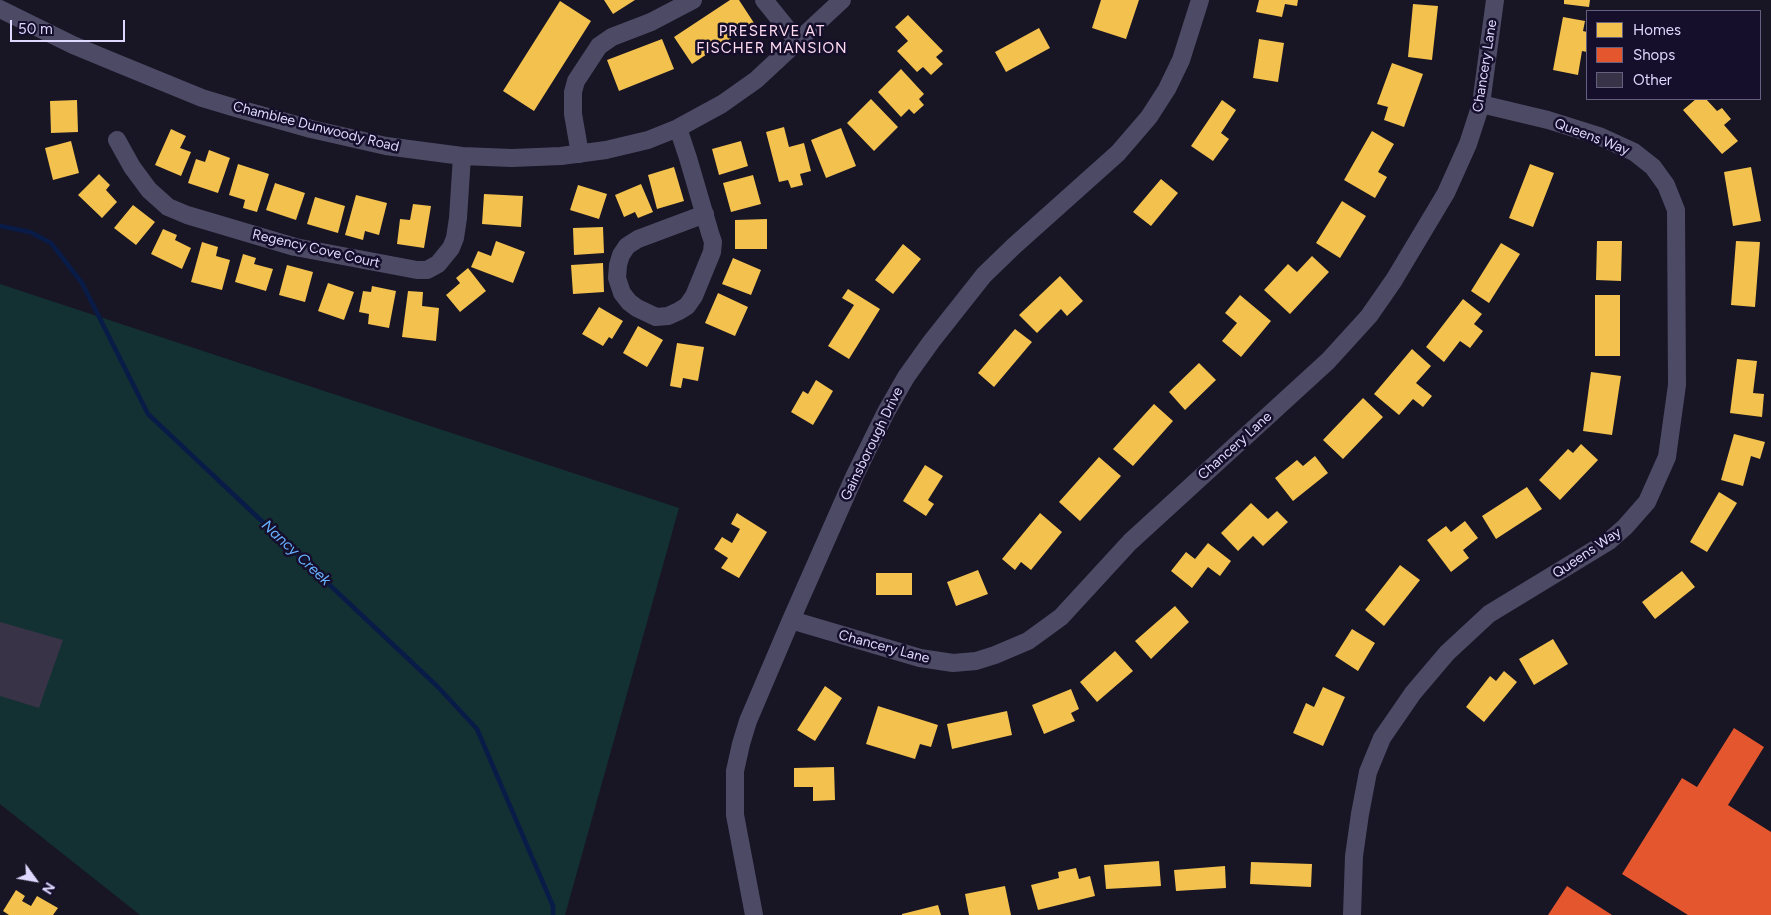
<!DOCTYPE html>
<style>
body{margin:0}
#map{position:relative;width:1771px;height:915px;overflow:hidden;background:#181525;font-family:Figtree,sans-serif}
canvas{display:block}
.legend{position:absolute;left:1586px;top:10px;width:175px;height:90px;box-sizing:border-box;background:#150f2b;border:1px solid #666080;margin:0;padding:6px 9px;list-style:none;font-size:15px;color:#dfd9ff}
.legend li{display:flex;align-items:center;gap:10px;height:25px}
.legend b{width:25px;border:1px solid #666080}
.north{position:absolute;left:10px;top:855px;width:50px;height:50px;-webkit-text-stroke:4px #150f2b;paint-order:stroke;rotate:122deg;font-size:14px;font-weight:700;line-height:20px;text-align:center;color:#dfd9ff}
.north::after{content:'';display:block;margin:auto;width:18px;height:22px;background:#dfd9ff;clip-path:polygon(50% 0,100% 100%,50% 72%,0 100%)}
.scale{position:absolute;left:10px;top:20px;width:115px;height:22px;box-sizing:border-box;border:2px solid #dfd9ff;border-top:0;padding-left:6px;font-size:15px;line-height:18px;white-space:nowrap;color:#dfd9ff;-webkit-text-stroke:4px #150f2b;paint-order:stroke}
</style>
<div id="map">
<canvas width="1771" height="915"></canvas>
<ul class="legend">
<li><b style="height:14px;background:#f2c14e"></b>Homes</li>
<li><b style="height:14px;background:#e4572e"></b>Shops</li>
<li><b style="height:14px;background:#383346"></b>Other</li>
</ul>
<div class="north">N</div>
<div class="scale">50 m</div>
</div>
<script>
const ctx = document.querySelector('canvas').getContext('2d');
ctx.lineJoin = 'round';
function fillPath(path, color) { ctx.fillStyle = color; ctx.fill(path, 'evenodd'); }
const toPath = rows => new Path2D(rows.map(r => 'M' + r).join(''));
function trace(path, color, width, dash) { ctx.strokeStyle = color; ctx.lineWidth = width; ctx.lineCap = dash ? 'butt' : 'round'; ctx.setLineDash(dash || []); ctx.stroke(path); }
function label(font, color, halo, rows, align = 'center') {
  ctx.font = font + ' Figtree,sans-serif'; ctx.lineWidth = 5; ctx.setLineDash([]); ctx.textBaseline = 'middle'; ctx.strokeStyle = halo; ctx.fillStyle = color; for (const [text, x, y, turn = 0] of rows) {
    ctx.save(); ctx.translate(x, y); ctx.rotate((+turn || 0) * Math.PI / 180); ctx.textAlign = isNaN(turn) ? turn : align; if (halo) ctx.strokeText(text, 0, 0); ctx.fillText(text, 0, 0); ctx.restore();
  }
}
fillPath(toPath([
 [0,284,679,508,565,915,140,915,0,804]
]), '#133133');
fillPath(toPath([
 [604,0,635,0,613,14],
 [730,0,739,0,754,23,692,64,674,37],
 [1101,0,1139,0,1126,39,1092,28],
 [1259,0,1298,0,1297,6,1285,4,1282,17,1256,12],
 [1564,0,1590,0,1589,7,1564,4],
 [560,1,591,21,534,111,503,91],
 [1413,4,1438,6,1432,60,1408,57],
 [908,15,943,51,936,57,943,64,931,75,923,67,917,72,897,51,908,41,895,27],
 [1563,17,1585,21,1583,31,1587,32,1587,52,1582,51,1578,75,1553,70],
 [1039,28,1050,48,1006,72,995,52],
 [662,39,674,69,619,91,607,60],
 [1259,39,1284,43,1278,82,1253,78],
 [1392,63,1423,74,1404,127,1384,120,1388,107,1377,104],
 [901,69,924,94,919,99,924,105,914,114,909,109,901,117,878,92],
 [871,99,898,127,874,151,847,123],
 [1696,99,1706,99,1717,111,1722,108,1731,119,1724,125,1738,141,1722,154,1683,110],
 [77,100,78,132,51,133,50,101],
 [1222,100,1236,110,1221,133,1229,139,1213,161,1191,146],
 [784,127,789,147,804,143,811,171,800,174,803,185,791,188,788,180,779,182,766,132],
 [841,128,856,166,826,178,811,140],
 [171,129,186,136,180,148,191,152,181,176,155,165],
 [1372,131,1394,144,1378,172,1387,177,1375,198,1344,180],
 [71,141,79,173,53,180,45,148],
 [741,141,748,166,719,175,712,149],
 [209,150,230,158,218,193,188,183,196,159,205,162],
 [238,164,269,174,257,212,243,208,245,200,229,195],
 [1530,164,1554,173,1533,227,1509,218],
 [674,167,684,201,657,209,648,175],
 [1751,167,1761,221,1733,226,1724,172],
 [99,174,110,185,106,190,117,202,102,218,78,195],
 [753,175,761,204,731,212,723,183],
 [1161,179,1178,193,1151,226,1133,212],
 [275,183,305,193,296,220,266,210],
 [641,184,653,212,638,218,635,212,624,217,615,195],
 [578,185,607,194,599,219,570,210],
 [484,194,523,196,521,227,482,224],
 [356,195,387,203,379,235,365,231,363,240,345,235],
 [315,197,345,206,338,233,307,224],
 [1342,201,1366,216,1340,258,1316,243],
 [413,204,431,206,424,248,397,244,400,219,410,220],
 [133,205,155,222,136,245,114,228],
 [767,219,767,249,735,249,735,220],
 [603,227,604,253,574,255,573,228],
 [163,229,177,235,175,240,191,248,182,269,151,254],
 [496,241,525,252,513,283,471,267,478,251,491,256],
 [1597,241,1622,241,1621,281,1596,280],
 [1736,241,1760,242,1755,307,1731,305],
 [202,242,218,247,216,256,230,260,222,290,191,282],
 [1501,243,1520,254,1489,303,1471,291],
 [903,244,921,259,893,294,875,280],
 [243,254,256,258,254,264,273,269,266,291,235,282],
 [1312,256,1329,272,1290,314,1264,290,1288,264,1297,272],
 [733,258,761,270,751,295,722,284],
 [603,263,604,292,573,294,571,265],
 [287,265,313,272,305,302,279,295],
 [468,268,486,291,460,312,446,295,460,283,456,278],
 [1060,276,1083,301,1067,316,1061,309,1037,333,1019,315],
 [328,283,354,292,344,320,318,311],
 [372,286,396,291,389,328,368,324,369,314,359,312,363,291,371,292],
 [848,289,880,309,849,359,828,346,854,305,842,298],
 [408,291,423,292,422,306,439,308,436,341,402,337],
 [718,293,748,307,735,336,705,323],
 [1240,295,1271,321,1241,357,1222,341,1237,323,1225,313],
 [1595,295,1620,295,1620,356,1595,356],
 [1463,299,1482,314,1474,324,1483,331,1470,348,1460,341,1444,362,1426,347],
 [599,307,623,321,612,339,609,337,603,346,582,334],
 [638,326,663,340,647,367,623,353],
 [1015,329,1032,342,994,387,978,373],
 [677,343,704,347,698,381,683,378,681,388,670,386],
 [1412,349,1431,366,1416,383,1432,396,1423,407,1413,399,1399,415,1374,394],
 [1737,359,1757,361,1753,393,1764,394,1762,417,1730,413],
 [1199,363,1216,380,1185,410,1169,392],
 [1591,372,1621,376,1612,435,1583,431],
 [816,380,833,391,813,425,791,412,803,391,808,394],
 [1363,398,1383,417,1343,459,1323,440],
 [1154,404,1173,421,1133,466,1113,449],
 [1734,434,1765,442,1760,459,1751,456,1743,486,1721,480],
 [1581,444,1598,460,1560,500,1539,480,1568,449,1573,453],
 [1315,456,1328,473,1293,501,1275,478,1297,460,1303,466],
 [1099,457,1121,476,1080,521,1059,502],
 [925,465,943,476,928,500,934,504,926,516,903,501],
 [1527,487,1542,509,1496,539,1482,516],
 [1719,492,1737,503,1707,552,1690,542],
 [1251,503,1268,519,1277,511,1288,522,1263,546,1253,536,1238,551,1221,533],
 [737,513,767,532,739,578,721,568,728,558,714,549,722,537,732,543,740,529,731,524],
 [1040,513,1062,532,1031,570,1021,562,1015,570,1002,559],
 [1465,521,1478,538,1463,550,1469,558,1451,572,1427,540,1446,526,1451,532],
 [1208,543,1231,561,1220,576,1208,567,1192,588,1171,571,1186,552,1195,559],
 [1400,565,1420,580,1384,626,1365,610],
 [978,570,988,594,956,606,947,582],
 [1682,571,1695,587,1655,619,1642,602],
 [876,573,912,573,912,595,876,595],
 [1175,606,1189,622,1151,659,1135,641],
 [1352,629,1375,643,1358,671,1335,656],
 [1553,639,1568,664,1534,685,1519,659],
 [1115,651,1133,671,1097,702,1080,682],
 [1504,671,1517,682,1484,722,1466,707,1490,676,1496,681],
 [825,686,842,698,815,741,797,730],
 [1323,687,1345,697,1323,746,1293,733,1306,703,1314,707],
 [1071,689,1079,709,1071,713,1075,721,1044,734,1032,705],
 [878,706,938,725,931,747,920,744,915,759,866,744],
 [1007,711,1012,735,952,749,947,724],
 [834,767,835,800,813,801,813,787,794,787,794,768],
 [1159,861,1161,886,1106,889,1104,865],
 [1251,862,1312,864,1311,887,1250,884],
 [1225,866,1226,888,1176,891,1174,870],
 [1076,868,1079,879,1090,876,1095,896,1038,910,1031,885,1059,878,1058,872],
 [1005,886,1011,915,969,915,965,894],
 [16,890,25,896,22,901,31,906,37,896,58,908,53,915,9,915,3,911],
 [938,905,941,915,902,915,902,914]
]), '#f2c14e');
fillPath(toPath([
 [1734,728,1764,747,1728,805,1771,832,1771,915,1688,915,1622,874,1682,778,1697,787],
 [1567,886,1612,915,1548,915]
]), '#e4572e');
trace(toPath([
 [0,226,30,232,51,243,82,283,148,414,437,686,477,729,553,906,553,915]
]), '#091c48', 4.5);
fillPath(toPath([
 [0,622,63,640,39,708,0,696]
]), '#383346');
trace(toPath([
 [764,0,798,42],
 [0,9,73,45,114,62,202,98,232,107,311,129,386,146,462,156,512,158,561,156,606,150,648,140,678,128,722,104,756,80,842,0],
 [678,128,688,158,710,233,713,242,712,252,694,296,687,306,679,311,668,316,656,317,637,308,629,302,622,293,617,278,618,265,621,255,627,246,638,239,705,214],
 [117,140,132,167,149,190,168,207,187,215,295,247,417,270,427,270,438,264,451,248,455,238,458,218,462,156],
 [580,154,573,114,573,92,576,81,599,46,612,37,651,22,693,0],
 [791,620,920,658,953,663,976,661,995,655,1028,641,1061,617,1130,542,1328,361,1369,316,1394,280,1446,193,1468,144,1481,104,1495,0],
 [754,915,735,815,735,771,741,744,748,721,791,620,855,475,886,412,906,377,931,342,984,275,1014,246,1118,153,1149,117,1167,89,1181,60,1200,0],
 [1352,915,1354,856,1360,814,1368,772,1382,738,1413,693,1447,653,1489,614,1609,541,1625,527,1647,502,1667,457,1677,385,1676,210,1666,185,1653,167,1634,152,1599,136,1548,120,1481,104]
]), '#4d4a66', 18);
label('14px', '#dfd9ff', '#150f2b', [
 ["Chancery Lane",1485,66,-81],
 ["Chamblee Dunwoody Road",316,127,14],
 ["Queens Way",1592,137,21],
 ["Regency Cove Court",316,249,13],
 ["Gainsborough Drive",872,444,-64],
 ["Chancery Lane",1235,446,-42],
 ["Queens Way",1587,553,-34],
 ["Chancery Lane",884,647,15]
]);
ctx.letterSpacing = '1px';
label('15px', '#ffdbf0', '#150f2b', [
 ["PRESERVE AT",772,32],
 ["FISCHER MANSION",772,49]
]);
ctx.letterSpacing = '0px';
label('italic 15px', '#67b2ff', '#150f2b', [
 ["Nancy Creek",296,553,43]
]);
</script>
